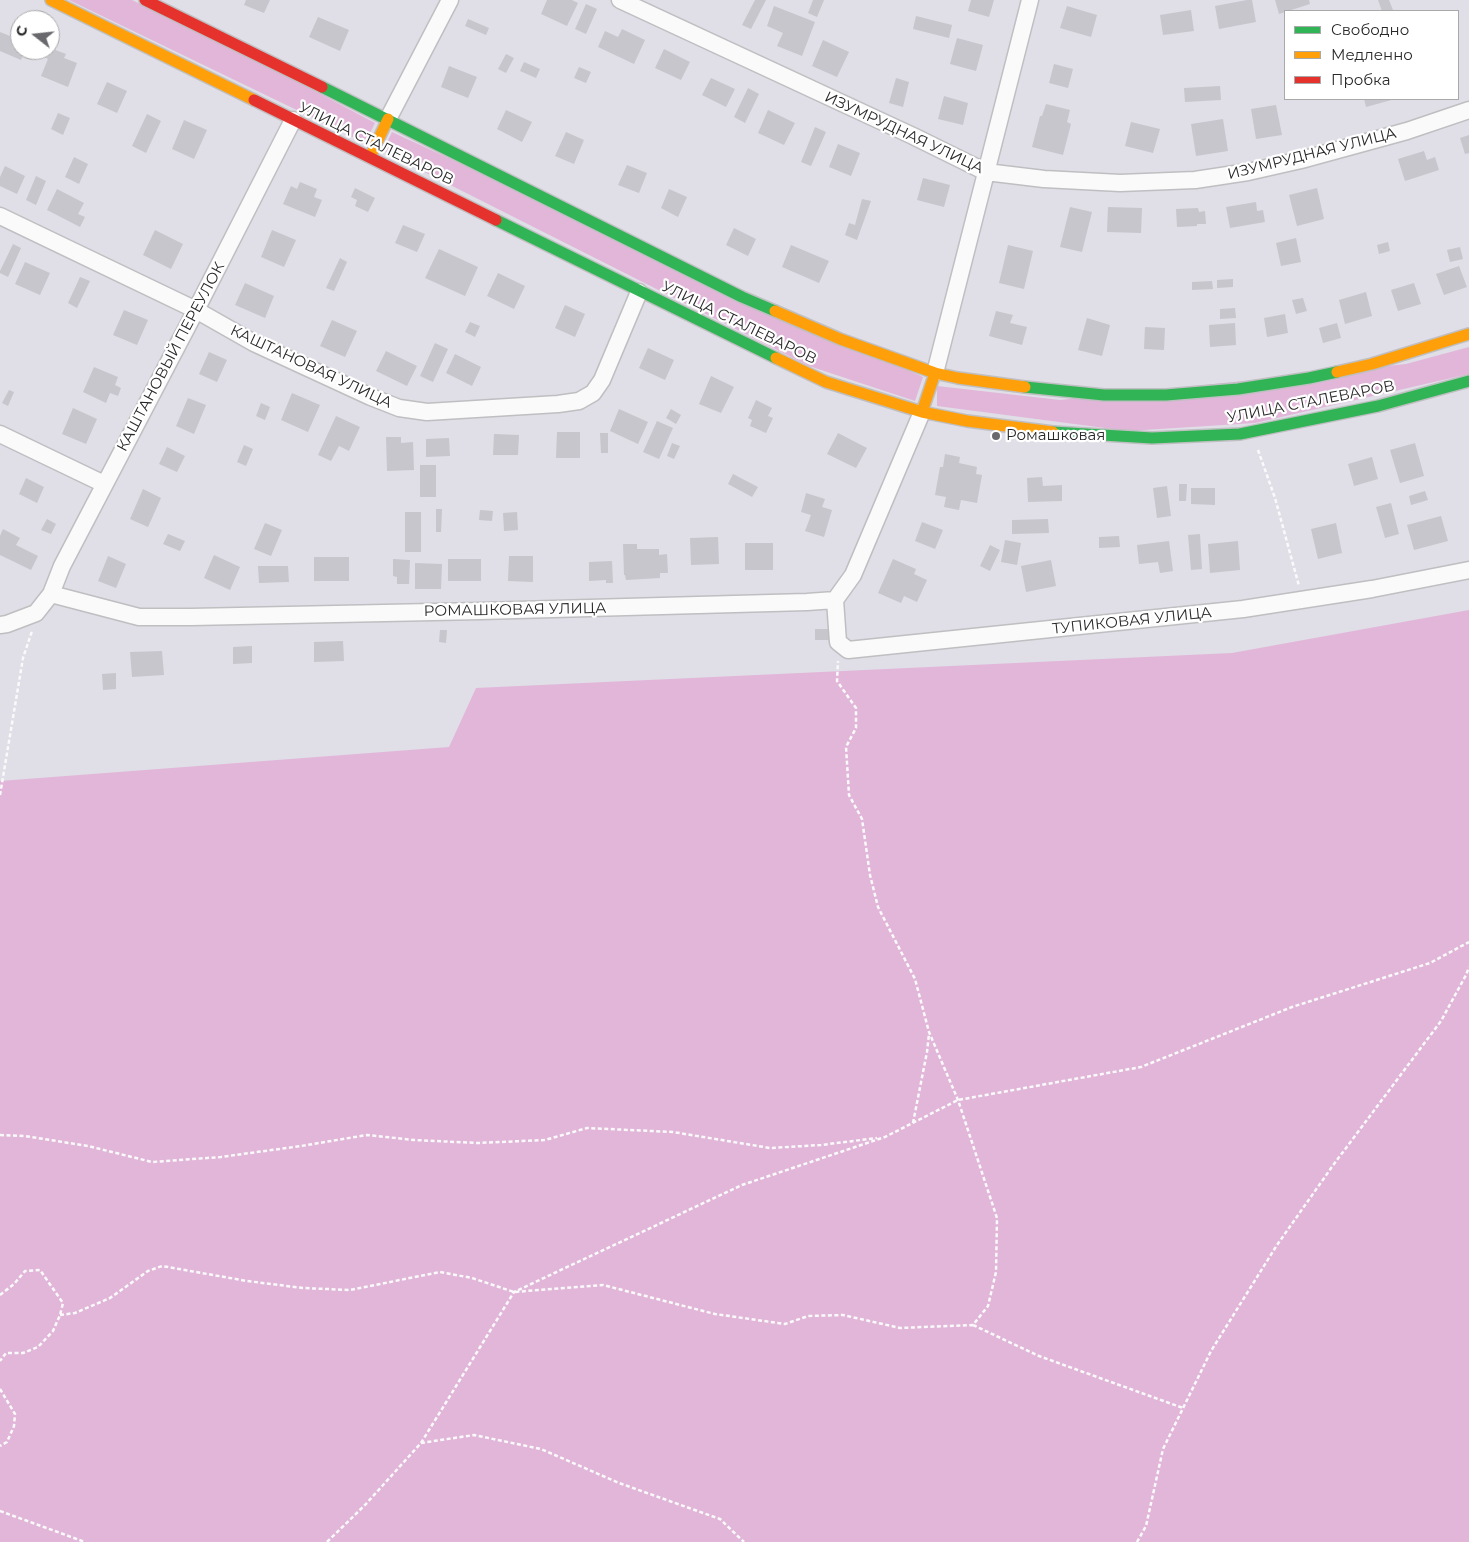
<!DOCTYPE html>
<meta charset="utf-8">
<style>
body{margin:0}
#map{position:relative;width:1469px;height:1542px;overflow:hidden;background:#e0dee7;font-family:Montserrat,sans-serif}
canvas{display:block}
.legend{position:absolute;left:1284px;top:10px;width:175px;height:90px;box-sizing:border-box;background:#fff;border:1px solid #a9a9a9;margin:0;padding:6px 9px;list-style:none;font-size:15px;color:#292929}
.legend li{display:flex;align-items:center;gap:10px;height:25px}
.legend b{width:25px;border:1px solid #a9a9a9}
.north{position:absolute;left:10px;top:10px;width:50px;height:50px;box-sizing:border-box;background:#fff;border:1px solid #a9a9a9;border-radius:50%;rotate:286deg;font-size:14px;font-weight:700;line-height:20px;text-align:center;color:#292929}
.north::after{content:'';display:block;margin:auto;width:18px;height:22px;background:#69686c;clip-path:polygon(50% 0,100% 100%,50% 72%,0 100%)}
</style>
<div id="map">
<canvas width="1469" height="1542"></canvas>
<ul class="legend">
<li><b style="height:6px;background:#30b455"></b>Свободно</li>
<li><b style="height:6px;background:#ff9f0a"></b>Медленно</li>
<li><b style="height:6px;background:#e5322d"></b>Пробка</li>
</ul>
<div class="north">С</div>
</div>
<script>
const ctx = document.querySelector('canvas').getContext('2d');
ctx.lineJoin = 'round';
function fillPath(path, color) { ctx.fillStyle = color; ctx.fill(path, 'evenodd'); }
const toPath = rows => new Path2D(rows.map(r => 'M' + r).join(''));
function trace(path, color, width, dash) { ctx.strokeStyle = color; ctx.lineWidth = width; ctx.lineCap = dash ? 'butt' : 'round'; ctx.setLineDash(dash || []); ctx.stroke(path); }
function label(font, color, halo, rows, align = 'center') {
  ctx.font = font + ' Montserrat,sans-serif'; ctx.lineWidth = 4.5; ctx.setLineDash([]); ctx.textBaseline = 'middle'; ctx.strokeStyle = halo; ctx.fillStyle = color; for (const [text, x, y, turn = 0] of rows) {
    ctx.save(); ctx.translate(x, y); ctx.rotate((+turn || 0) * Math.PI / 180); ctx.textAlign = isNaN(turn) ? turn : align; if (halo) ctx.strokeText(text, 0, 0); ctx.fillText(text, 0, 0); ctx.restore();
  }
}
fillPath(toPath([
 [69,0,132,0,277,71,375,123,365,143],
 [392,132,923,377,915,401,809,366,383,151],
 [1469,347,1469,374,1255,423,1128,431,937,406,937,386,1060,400,1406,364],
 [1469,610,1469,1542,0,1542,0,781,449,747,476,688,1232,653]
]), '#e1b6d9');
fillPath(toPath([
 [246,0,270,0,264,13,244,5],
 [547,0,572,0,578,3,567,26,541,14],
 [755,0,766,0,751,29,742,25],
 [813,0,824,0,817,17,808,13],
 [971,0,994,0,989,17,968,11],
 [1247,0,1252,0,1256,22,1219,29,1215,6],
 [1275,0,1309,0,1310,4,1279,14],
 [1378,0,1389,0,1393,10,1382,11],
 [586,4,597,9,586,34,575,29],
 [774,6,815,22,802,56,777,46,783,33,767,26],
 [1067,6,1097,15,1091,37,1060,28],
 [1191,10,1194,31,1163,35,1160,15],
 [916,16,952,25,949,38,913,29],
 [318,17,349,30,340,51,309,37],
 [468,19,489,28,486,35,465,26],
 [622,29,645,40,634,64,598,47,605,31,618,37],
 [0,32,10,36,12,32,20,36,20,50,25,50,21,60,0,51],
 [957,38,983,45,976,71,950,64],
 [823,40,849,52,837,77,812,66],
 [50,48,66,54,64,58,77,63,68,87,41,76,48,59,44,57,47,50,50,50],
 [664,49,690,62,681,80,655,68],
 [506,54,514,58,506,73,498,69],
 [524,62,540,69,536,78,520,71],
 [1054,64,1073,69,1068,88,1049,83],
 [449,66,477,77,468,98,441,87],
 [579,67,591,72,586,83,574,78],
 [711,78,735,89,726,107,702,95],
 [896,78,909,82,903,107,889,103],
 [107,82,127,91,117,113,97,104],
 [1220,86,1221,100,1185,102,1184,88],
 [748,88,759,94,745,123,734,117],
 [944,96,968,103,963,125,938,119],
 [1364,99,1395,99,1366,107],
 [1046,104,1070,110,1067,122,1071,124,1063,155,1032,147,1040,116,1042,116],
 [1276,105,1282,135,1256,139,1251,109],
 [506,110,532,122,522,142,497,129],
 [768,110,795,123,784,145,758,133],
 [58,113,70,118,63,135,51,129],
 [147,114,161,121,146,153,132,146],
 [1223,119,1228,151,1196,156,1191,124],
 [184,120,207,130,194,159,172,149],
 [1131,122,1160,129,1153,153,1125,146],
 [815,127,826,132,811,166,801,162],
 [566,132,584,140,574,164,555,156],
 [1469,135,1469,153,1465,154,1460,138],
 [838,144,860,153,851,176,829,167],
 [1424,151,1427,160,1435,157,1439,170,1405,181,1398,159],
 [74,157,88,164,79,184,65,177],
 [627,165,647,173,639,193,618,185],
 [5,166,25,176,17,194,0,186,0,177],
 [36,176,46,181,36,205,26,200],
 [923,178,950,185,944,207,917,200],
 [300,182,317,189,314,197,322,200,315,217,283,204,291,186,297,189],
 [355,188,375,198,368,212,355,206,357,200,351,197],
 [1317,188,1324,219,1297,226,1289,195],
 [57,189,84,203,78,214,85,217,80,227,47,210],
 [669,189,687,197,678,217,661,208],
 [862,199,871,201,857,240,845,235,849,223,855,225],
 [1256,202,1257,211,1263,210,1265,222,1230,228,1226,207],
 [1070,207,1092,212,1082,252,1060,247],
 [1108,207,1142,208,1141,233,1107,232],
 [1198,208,1199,212,1205,211,1206,224,1197,224,1197,226,1177,227,1176,209],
 [403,225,425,234,417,252,395,243],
 [734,228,756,239,748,256,726,245],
 [155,230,183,244,171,269,143,255],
 [272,230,296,240,284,267,261,257],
 [1296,238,1301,262,1281,266,1276,243],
 [1388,242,1390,251,1379,254,1377,245],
 [13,244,21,248,8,277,0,273,0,271],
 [791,245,829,261,819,283,782,267],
 [1008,245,1033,251,1024,289,999,283],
 [1460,247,1463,259,1450,262,1447,250],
 [439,249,478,267,465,296,425,278],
 [340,258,347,262,334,291,326,288],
 [25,262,50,273,40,295,15,284],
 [1459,266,1467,287,1444,295,1436,274],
 [498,273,525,286,514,309,487,296],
 [80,277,90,281,77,308,68,303],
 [1233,279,1233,287,1217,288,1217,280],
 [1212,281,1213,289,1192,290,1192,282],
 [245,283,274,296,265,318,235,305],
 [1414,283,1421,304,1398,311,1391,290],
 [1366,292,1372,316,1345,324,1339,300],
 [1303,298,1307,311,1296,314,1292,300],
 [565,305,585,314,575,337,555,328],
 [1235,308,1236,318,1220,319,1220,309],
 [124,310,148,320,137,345,113,335],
 [996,311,1013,315,1010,323,1027,327,1022,345,989,336],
 [1285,314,1288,333,1267,337,1264,318],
 [1087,318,1110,325,1102,356,1078,350],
 [332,320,357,331,345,357,320,346],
 [470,322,480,326,475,337,465,332],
 [1235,323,1236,345,1210,347,1209,325],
 [1337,323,1341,338,1323,343,1319,328],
 [1145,327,1165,328,1164,350,1144,349],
 [435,343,448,349,433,382,420,376],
 [648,348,674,360,665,380,639,368],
 [386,351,417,366,407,386,376,371],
 [209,352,227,360,217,382,199,374],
 [455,354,481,367,472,386,446,373],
 [94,367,118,377,115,385,121,388,118,396,110,393,106,403,83,392],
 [711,376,734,387,721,413,699,404],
 [9,390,14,392,8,406,2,403],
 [292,393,320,405,308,432,281,420],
 [188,398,206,405,194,434,176,426],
 [756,400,772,408,768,416,773,418,766,433,750,426,752,420,748,418],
 [261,403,270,407,265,420,256,416],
 [73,408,97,419,86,444,62,434],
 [619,409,648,422,638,444,610,431],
 [671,409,681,415,676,424,666,418],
 [336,416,360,427,349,451,339,446,331,461,318,455],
 [657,421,673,428,659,459,643,452],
 [557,432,580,432,580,458,556,458],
 [600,433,608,433,608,453,601,453],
 [838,433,867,448,856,468,827,454],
 [494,434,519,435,518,455,493,455],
 [386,437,401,437,401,443,413,442,414,470,387,471],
 [449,438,450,456,426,457,426,439],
 [672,443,680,446,674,459,667,456],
 [1415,443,1424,476,1400,483,1390,450],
 [244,445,253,449,246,466,237,462],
 [167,447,185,456,177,472,159,464],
 [945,454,960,457,959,463,977,467,976,474,982,475,977,503,961,500,959,510,944,507,946,497,935,495,940,467,943,467],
 [1372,457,1378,479,1354,486,1348,464],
 [420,465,436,465,436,497,420,497],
 [733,474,758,487,752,497,728,484],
 [1042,477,1043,486,1062,485,1062,501,1028,502,1027,478],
 [26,478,44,487,37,503,19,494],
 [1179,484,1187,484,1186,501,1179,501],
 [1167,486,1171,516,1157,518,1153,488],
 [1191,488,1215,488,1215,505,1191,504],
 [143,489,161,498,148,527,130,519],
 [1425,491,1428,500,1411,505,1409,496],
 [806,493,825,499,822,507,832,510,824,537,805,531,811,515,801,512],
 [1391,503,1399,534,1385,538,1376,507],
 [436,509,442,509,441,532,436,532],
 [480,510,493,511,492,521,479,520],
 [405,512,421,512,421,552,405,552],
 [517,512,518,530,504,531,503,513],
 [1441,516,1448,541,1414,550,1407,525],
 [47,519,56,524,51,534,41,530],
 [1048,519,1049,533,1012,534,1012,520],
 [922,522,943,530,935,549,915,541],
 [265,523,282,530,271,556,254,549],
 [1336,523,1342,553,1318,559,1311,529],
 [3,529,20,538,16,545,38,556,31,570,0,555,0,536],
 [168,534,185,541,180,551,163,544],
 [1200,534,1202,569,1191,570,1188,535],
 [1119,536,1120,547,1099,548,1099,537],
 [718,537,719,564,691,565,690,538],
 [1005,540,1021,543,1017,565,1001,562],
 [1169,541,1173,571,1160,573,1158,562,1139,564,1137,545],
 [1238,541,1240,570,1210,573,1208,544],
 [745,543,773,543,773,570,745,570],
 [623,544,637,544,637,549,659,549,659,555,667,554,668,573,660,573,660,578,626,580,625,575,624,575],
 [990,545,1000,550,990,571,980,566],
 [214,555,240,567,230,590,204,578],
 [108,556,126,564,116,588,98,581],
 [509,556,533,556,533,582,508,581],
 [314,557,349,557,349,581,314,581],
 [393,559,410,560,409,584,397,584,397,577,393,576],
 [448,559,481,559,481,581,448,581],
 [893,559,916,569,914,574,927,580,917,602,904,596,901,603,878,593],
 [1051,560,1056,586,1026,592,1021,566],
 [612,561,613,583,606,583,606,580,589,581,589,562],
 [415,563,442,564,441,589,415,589],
 [258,566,288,566,289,582,259,583],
 [815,629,829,629,829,640,815,640],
 [440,630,447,630,446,643,439,642],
 [343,641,344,661,314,662,314,642],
 [252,646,252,663,233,664,233,647],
 [162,651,164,675,132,677,130,652],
 [116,673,116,689,103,690,102,674]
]), '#c7c6cc');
const street = toPath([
 [620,0,913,136,986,172,1044,179,1120,183,1195,180,1248,172,1301,160,1407,131,1469,110],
 [388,119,450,0],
 [0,216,196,310,254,343,371,397,399,408,427,412,558,404,579,401,593,393,602,380,639,292],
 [935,373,1030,0],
 [0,434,104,484],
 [51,594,62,566,196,310,293,120],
 [835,600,838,642,848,650,1243,609,1372,589,1469,570],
 [835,600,853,575,922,412],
 [0,625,7,624,36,613,51,594,139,617,191,617,481,611,807,602,835,600]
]);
const fast = toPath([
 [322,87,742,297,775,311],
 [496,220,776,358],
 [1025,387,1104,395,1166,395,1238,389,1309,378,1337,372],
 [1053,432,1152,438,1240,434,1378,406,1469,381]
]);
const slow = toPath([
 [51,0,254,100],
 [370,157,388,119],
 [775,311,840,339,935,373,958,378,1025,387],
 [776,358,826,382,922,412,967,421,1053,432],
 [1337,372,1372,364,1469,334],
 [922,412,935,373]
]);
const jam = toPath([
 [145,0,322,87],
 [254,100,496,220]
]);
trace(street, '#bfbfc1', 19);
trace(fast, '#bfbfc1', 14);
trace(slow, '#bfbfc1', 14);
trace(jam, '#bfbfc1', 14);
trace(toPath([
 [1258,450,1275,498,1299,586],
 [0,795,23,658,32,631],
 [913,1123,927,1052,929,1034],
 [0,1135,25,1136,88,1146,152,1162,221,1157,301,1146,367,1135,414,1140,478,1143,545,1140,587,1128,673,1132,770,1148,821,1145,877,1138],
 [0,1295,14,1284,25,1271,40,1270,63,1303,60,1315,53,1331,38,1347,23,1353,6,1353,0,1361],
 [60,1315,75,1313,110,1298,148,1271,162,1266,247,1281,303,1288,350,1290,440,1272,472,1278,514,1292,603,1285,715,1314,785,1324,808,1316,843,1315,900,1328,973,1325,988,1306,996,1272,997,1218,958,1100,929,1032,915,979,878,907,870,875,862,819,849,795,846,747,856,728,856,708,837,681,838,661],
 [973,1325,1039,1356,1183,1408],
 [0,1389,15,1414,14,1426,7,1442,0,1446],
 [421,1443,514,1292,742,1185,885,1137,958,1100,1141,1067,1292,1007,1430,963,1469,942],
 [0,1511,85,1542],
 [327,1542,365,1505,421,1443,474,1435,541,1449,619,1483,720,1519,744,1542],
 [1137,1542,1146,1526,1163,1449,1211,1351,1277,1245,1334,1164,1441,1021,1466,975,1469,967]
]), '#fafafb', 2.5, [4, 2.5]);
trace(street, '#fafafb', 16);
trace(fast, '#30b455', 11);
trace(slow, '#ff9f0a', 11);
trace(jam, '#e5322d', 11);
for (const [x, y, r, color] of [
 [996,436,5,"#69686c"]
]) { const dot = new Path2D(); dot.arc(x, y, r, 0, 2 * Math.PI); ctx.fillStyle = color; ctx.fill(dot); trace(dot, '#fff', 2); }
label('15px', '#292929', '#fff', [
 ["ИЗУМРУДНАЯ УЛИЦА",904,133,25],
 ["УЛИЦА СТАЛЕВАРОВ",376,144,26],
 ["ИЗУМРУДНАЯ УЛИЦА",1312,154,-14],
 ["УЛИЦА СТАЛЕВАРОВ",739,323,26],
 ["КАШТАНОВЫЙ ПЕРЕУЛОК",171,357,-62],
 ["КАШТАНОВАЯ УЛИЦА",311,367,25],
 ["УЛИЦА СТАЛЕВАРОВ",1311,402,-11],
 ["РОМАШКОВАЯ УЛИЦА",515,610,-1],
 ["ТУПИКОВАЯ УЛИЦА",1132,621,-6]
]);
label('15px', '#292929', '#fff', [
 ["Ромашковая",1006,436]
], 'left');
</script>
